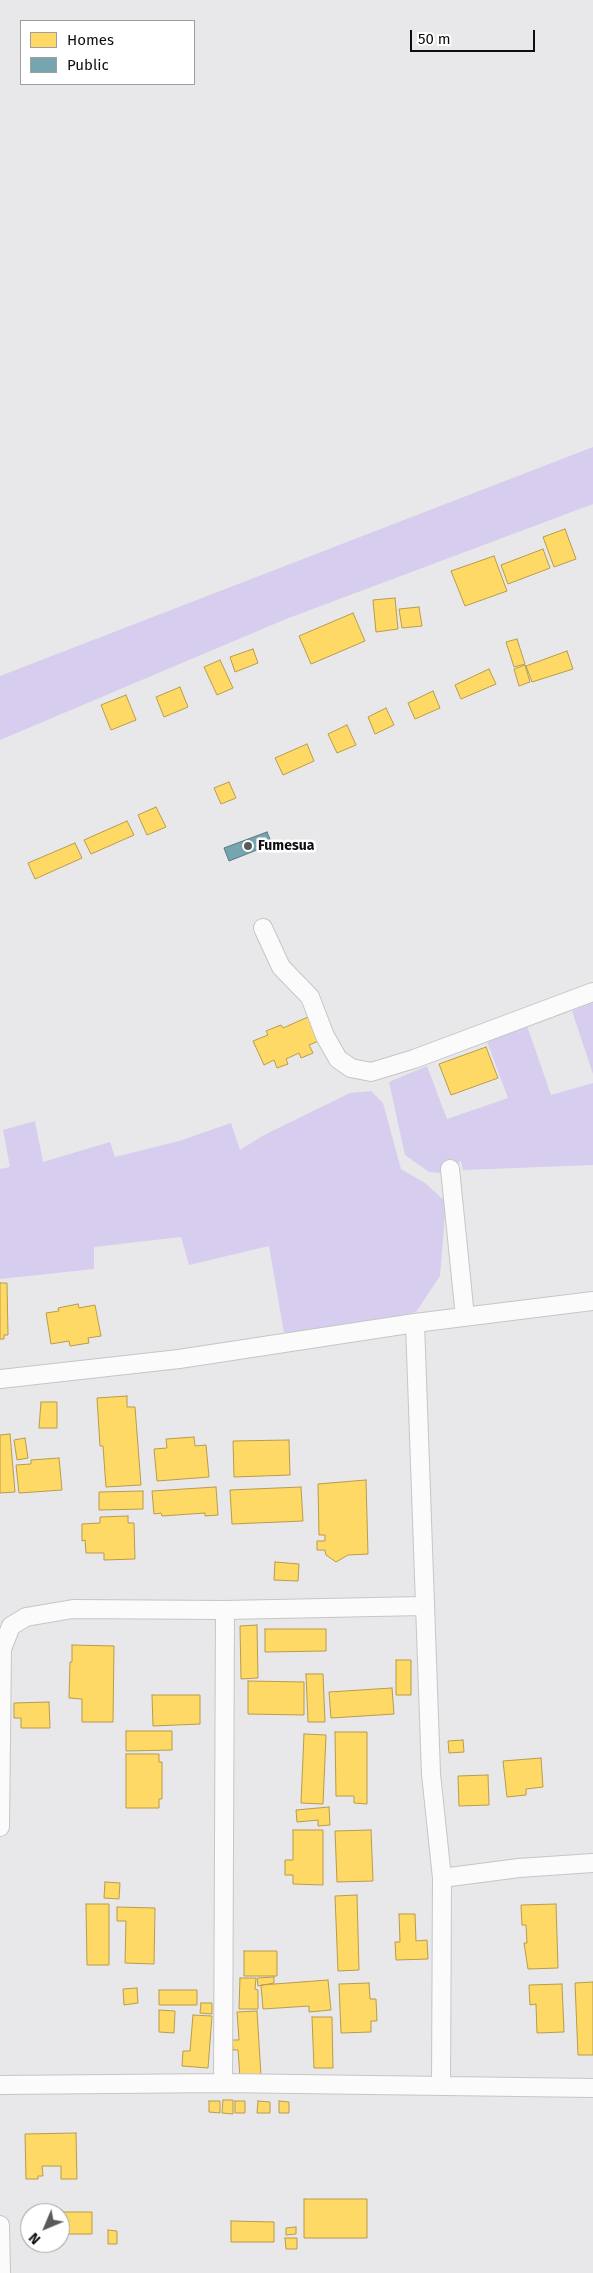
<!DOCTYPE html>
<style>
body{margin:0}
#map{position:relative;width:593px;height:2273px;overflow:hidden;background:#e8e7e9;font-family:"Fira Sans",sans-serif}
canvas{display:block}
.legend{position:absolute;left:20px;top:20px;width:175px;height:65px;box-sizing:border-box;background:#fff;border:1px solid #9f9f9f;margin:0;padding:6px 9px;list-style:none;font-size:15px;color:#0e0e0f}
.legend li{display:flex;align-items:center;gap:10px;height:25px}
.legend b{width:25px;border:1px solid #9f9f9f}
.north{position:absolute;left:20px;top:2203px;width:50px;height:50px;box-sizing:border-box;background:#fff;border:1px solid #9f9f9f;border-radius:50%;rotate:225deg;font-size:14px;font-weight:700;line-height:20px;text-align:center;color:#0e0e0f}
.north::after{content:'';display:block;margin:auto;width:18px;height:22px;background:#5a5a5b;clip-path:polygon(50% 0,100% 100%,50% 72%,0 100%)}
.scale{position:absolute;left:410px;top:30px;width:125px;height:22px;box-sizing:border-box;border:2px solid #0e0e0f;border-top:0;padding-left:6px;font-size:15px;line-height:18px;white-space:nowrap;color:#0e0e0f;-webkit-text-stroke:4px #fff;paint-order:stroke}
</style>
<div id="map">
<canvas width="593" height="2273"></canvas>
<ul class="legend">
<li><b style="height:14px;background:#ffd966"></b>Homes</li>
<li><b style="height:14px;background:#76a5af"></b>Public</li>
</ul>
<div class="north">N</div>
<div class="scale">50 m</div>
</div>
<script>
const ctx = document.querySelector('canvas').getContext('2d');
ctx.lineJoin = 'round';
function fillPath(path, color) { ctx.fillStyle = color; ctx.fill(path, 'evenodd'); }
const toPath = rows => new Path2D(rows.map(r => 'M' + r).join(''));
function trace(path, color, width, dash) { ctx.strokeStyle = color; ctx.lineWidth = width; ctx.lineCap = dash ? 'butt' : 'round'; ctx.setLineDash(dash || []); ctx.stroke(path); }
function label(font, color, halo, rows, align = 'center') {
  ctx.font = font + ' "Fira Sans",sans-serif'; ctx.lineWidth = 5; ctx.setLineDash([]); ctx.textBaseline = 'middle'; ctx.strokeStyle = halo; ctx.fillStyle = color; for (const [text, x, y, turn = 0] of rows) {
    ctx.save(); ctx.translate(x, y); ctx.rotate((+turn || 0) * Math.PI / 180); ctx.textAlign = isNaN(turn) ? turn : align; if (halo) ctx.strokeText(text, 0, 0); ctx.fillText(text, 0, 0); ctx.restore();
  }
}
fillPath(toPath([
 [593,447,593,504,286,619,0,740,0,676],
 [593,1003,593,1074,572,1011],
 [526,1023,551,1095,593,1083,593,1165,463,1170,461,1161,441,1173,429,1172,405,1155,389,1082,427,1066,447,1119,508,1098,486,1039],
 [371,1091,383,1103,401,1169,425,1183,446,1202,440,1276,416,1312,354,1326,284,1333,269,1246,189,1265,181,1237,94,1247,94,1269,0,1279,0,1169,10,1167,3,1130,35,1121,43,1162,110,1142,115,1157,179,1141,231,1123,240,1150,264,1135,350,1093]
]), '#d7ceef');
const homes = toPath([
 [565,529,576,559,554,567,543,537,565,529],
 [543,549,550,568,508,584,501,565,543,549],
 [494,556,507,591,465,606,451,571,494,556],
 [395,598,398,629,376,632,373,600,395,598],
 [419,607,422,626,402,628,399,609,419,607],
 [353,613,365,641,311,664,299,636,353,613],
 [517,639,525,664,514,667,506,642,517,639],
 [253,649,258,663,235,672,230,657,253,649],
 [567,651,573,669,532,682,526,666,567,651],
 [220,660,233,688,217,695,204,667,220,660],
 [525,665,530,682,519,686,514,669,525,665],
 [489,669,496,684,461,699,455,685,489,669],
 [180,687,188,707,164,717,156,697,180,687],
 [433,691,440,708,415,719,408,703,433,691],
 [126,695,136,720,111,730,101,705,126,695],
 [386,708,394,725,375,734,368,717,386,708],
 [347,725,356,745,337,753,328,734,347,725],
 [307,744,314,761,283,775,275,758,307,744],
 [229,782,236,798,221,804,214,788,229,782],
 [156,807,166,827,147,835,138,815,156,807],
 [127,821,134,835,91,854,84,840,127,821],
 [75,843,82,858,35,879,28,863,75,843],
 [308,1017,319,1041,309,1045,313,1053,301,1058,299,1053,286,1059,288,1064,277,1068,274,1060,264,1065,253,1041,268,1035,266,1031,281,1025,283,1028,308,1017],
 [486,1047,498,1078,451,1095,439,1064,486,1047],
 [0,1283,7,1283,8,1335,4,1335,4,1339,0,1339,0,1283],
 [78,1304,79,1308,95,1305,101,1336,88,1338,89,1343,70,1346,69,1341,51,1344,46,1313,59,1311,58,1308,78,1304],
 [127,1396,127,1407,135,1407,141,1485,106,1487,103,1446,100,1446,97,1398,127,1396],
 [41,1402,57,1402,57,1428,39,1428,41,1402],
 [10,1434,15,1492,0,1493,0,1435,10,1434],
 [194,1437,195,1446,206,1445,209,1477,157,1481,154,1449,167,1448,166,1439,194,1437],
 [25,1438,28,1458,17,1460,14,1440,25,1438],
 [289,1440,290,1475,234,1477,233,1441,289,1440],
 [59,1458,62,1490,19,1493,16,1465,31,1464,31,1460,59,1458],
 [366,1480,368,1554,348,1555,336,1562,326,1555,325,1550,317,1550,317,1541,325,1541,325,1535,319,1535,318,1484,366,1480],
 [216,1487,218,1515,205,1516,205,1513,162,1516,161,1513,154,1514,152,1491,216,1487],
 [301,1487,303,1521,232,1524,230,1490,301,1487],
 [143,1491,143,1509,99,1510,99,1492,143,1491],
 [128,1516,128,1523,134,1523,135,1559,104,1560,104,1553,86,1553,85,1540,82,1541,82,1524,100,1523,100,1517,128,1516],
 [275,1562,299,1564,298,1581,274,1580,275,1562],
 [257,1625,258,1678,241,1679,240,1626,257,1625],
 [265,1629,326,1629,326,1651,265,1652,265,1629],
 [72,1645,114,1646,113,1722,82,1722,82,1699,69,1698,70,1662,72,1662,72,1645],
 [396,1660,411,1660,411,1695,396,1695,396,1660],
 [306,1674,323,1674,325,1722,308,1722,306,1674],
 [248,1681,304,1682,304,1715,248,1714,248,1681],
 [392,1688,394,1714,331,1718,329,1692,392,1688],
 [152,1695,200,1695,200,1724,153,1726,152,1695],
 [49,1702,50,1728,21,1728,21,1718,14,1718,14,1703,49,1702],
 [126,1731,172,1731,172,1750,126,1751,126,1731],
 [335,1732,367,1732,367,1804,354,1803,354,1796,336,1796,335,1732],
 [304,1734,326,1735,323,1804,301,1803,304,1734],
 [463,1740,464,1752,449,1753,448,1741,463,1740],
 [126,1754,159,1754,159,1762,162,1762,162,1799,159,1799,159,1808,126,1808,126,1754],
 [541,1758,543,1787,526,1789,526,1795,507,1797,503,1761,541,1758],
 [488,1775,489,1805,459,1806,458,1776,488,1775],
 [329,1807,330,1825,318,1826,318,1820,297,1822,296,1810,329,1807],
 [293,1830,323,1830,323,1885,293,1884,293,1875,285,1875,285,1860,293,1860,293,1830],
 [371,1830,373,1881,337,1882,335,1831,371,1830],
 [105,1882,120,1883,119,1899,104,1898,105,1882],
 [357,1895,359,1970,338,1971,335,1896,357,1895],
 [86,1904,109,1904,109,1965,87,1965,86,1904],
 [556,1904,558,1968,528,1969,524,1943,527,1943,526,1925,522,1925,521,1905,556,1904],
 [117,1907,155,1908,154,1964,125,1963,126,1921,117,1921,117,1907],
 [399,1914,415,1914,416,1941,427,1940,428,1959,396,1960,395,1942,400,1942,399,1914],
 [244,1951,277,1951,277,1976,244,1976,244,1951],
 [274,1977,274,1983,258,1986,257,1978,274,1977],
 [240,1978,256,1978,255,1989,258,1990,258,2009,239,2009,240,1978],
 [328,1980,331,2010,309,2012,309,2006,263,2009,261,1985,328,1980],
 [593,1982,593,2055,578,2055,575,1983,593,1982],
 [369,1983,370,1999,376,1999,377,2021,371,2021,371,2032,341,2033,339,1984,369,1983],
 [562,1984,564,2032,537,2033,536,2004,530,2005,529,1985,562,1984],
 [137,1988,138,2003,124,2005,123,1989,137,1988],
 [159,1990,197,1990,197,2005,159,2005,159,1990],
 [201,2003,212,2003,212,2014,200,2013,201,2003],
 [159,2010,175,2011,174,2033,159,2032,159,2010],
 [257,2011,261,2076,240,2077,238,2050,233,2050,232,2040,239,2040,237,2012,257,2011],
 [193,2015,212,2016,208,2068,182,2066,183,2051,190,2051,193,2015],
 [312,2017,332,2017,333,2068,314,2068,312,2017],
 [223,2100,233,2100,233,2114,222,2113,223,2100],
 [209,2101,220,2101,220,2113,209,2112,209,2101],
 [235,2101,245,2101,245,2113,235,2113,235,2101],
 [258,2101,270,2102,270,2113,257,2113,258,2101],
 [279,2101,289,2102,289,2113,279,2113,279,2101],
 [76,2133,77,2179,61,2179,61,2166,42,2166,43,2176,38,2176,38,2179,26,2179,25,2134,76,2133],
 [304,2199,367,2199,367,2238,304,2238,304,2199],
 [53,2212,92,2212,92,2234,60,2234,60,2213,53,2212],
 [231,2221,274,2222,274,2242,231,2242,231,2221],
 [296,2227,296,2234,286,2235,286,2228,296,2227],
 [108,2230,117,2231,117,2244,108,2244,108,2230],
 [285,2238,297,2238,297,2249,286,2249,285,2238]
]);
fillPath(homes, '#ffd966');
trace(homes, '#b79c4c', 1);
const public = toPath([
 [267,832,272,844,229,861,224,848,267,832]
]);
fillPath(public, '#76a5af');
trace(public, '#57787f', 1);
const minor = toPath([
 [263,928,281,967,310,997,325,1036,338,1059,351,1068,371,1072,414,1059,593,992],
 [450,1169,465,1317],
 [415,1323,431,1774,442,1878,441,2086],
 [0,1379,179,1359,415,1323,593,1301],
 [0,1827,2,1649,11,1626,26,1617,73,1609,225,1610,424,1606],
 [442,1878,519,1868,593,1863],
 [223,2083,225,1610],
 [0,2085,223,2083,593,2088],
 [0,2225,1,2273]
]);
trace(minor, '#c6c5c7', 20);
trace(minor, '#fcfbfc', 18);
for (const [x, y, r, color] of [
 [248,846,5,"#5a5a5b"]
]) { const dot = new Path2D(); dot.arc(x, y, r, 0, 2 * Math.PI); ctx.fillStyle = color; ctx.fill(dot); trace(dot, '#fff', 2); }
label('bold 14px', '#0e0e0f', '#fff', [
 ["Fumesua",258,846]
], 'left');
</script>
